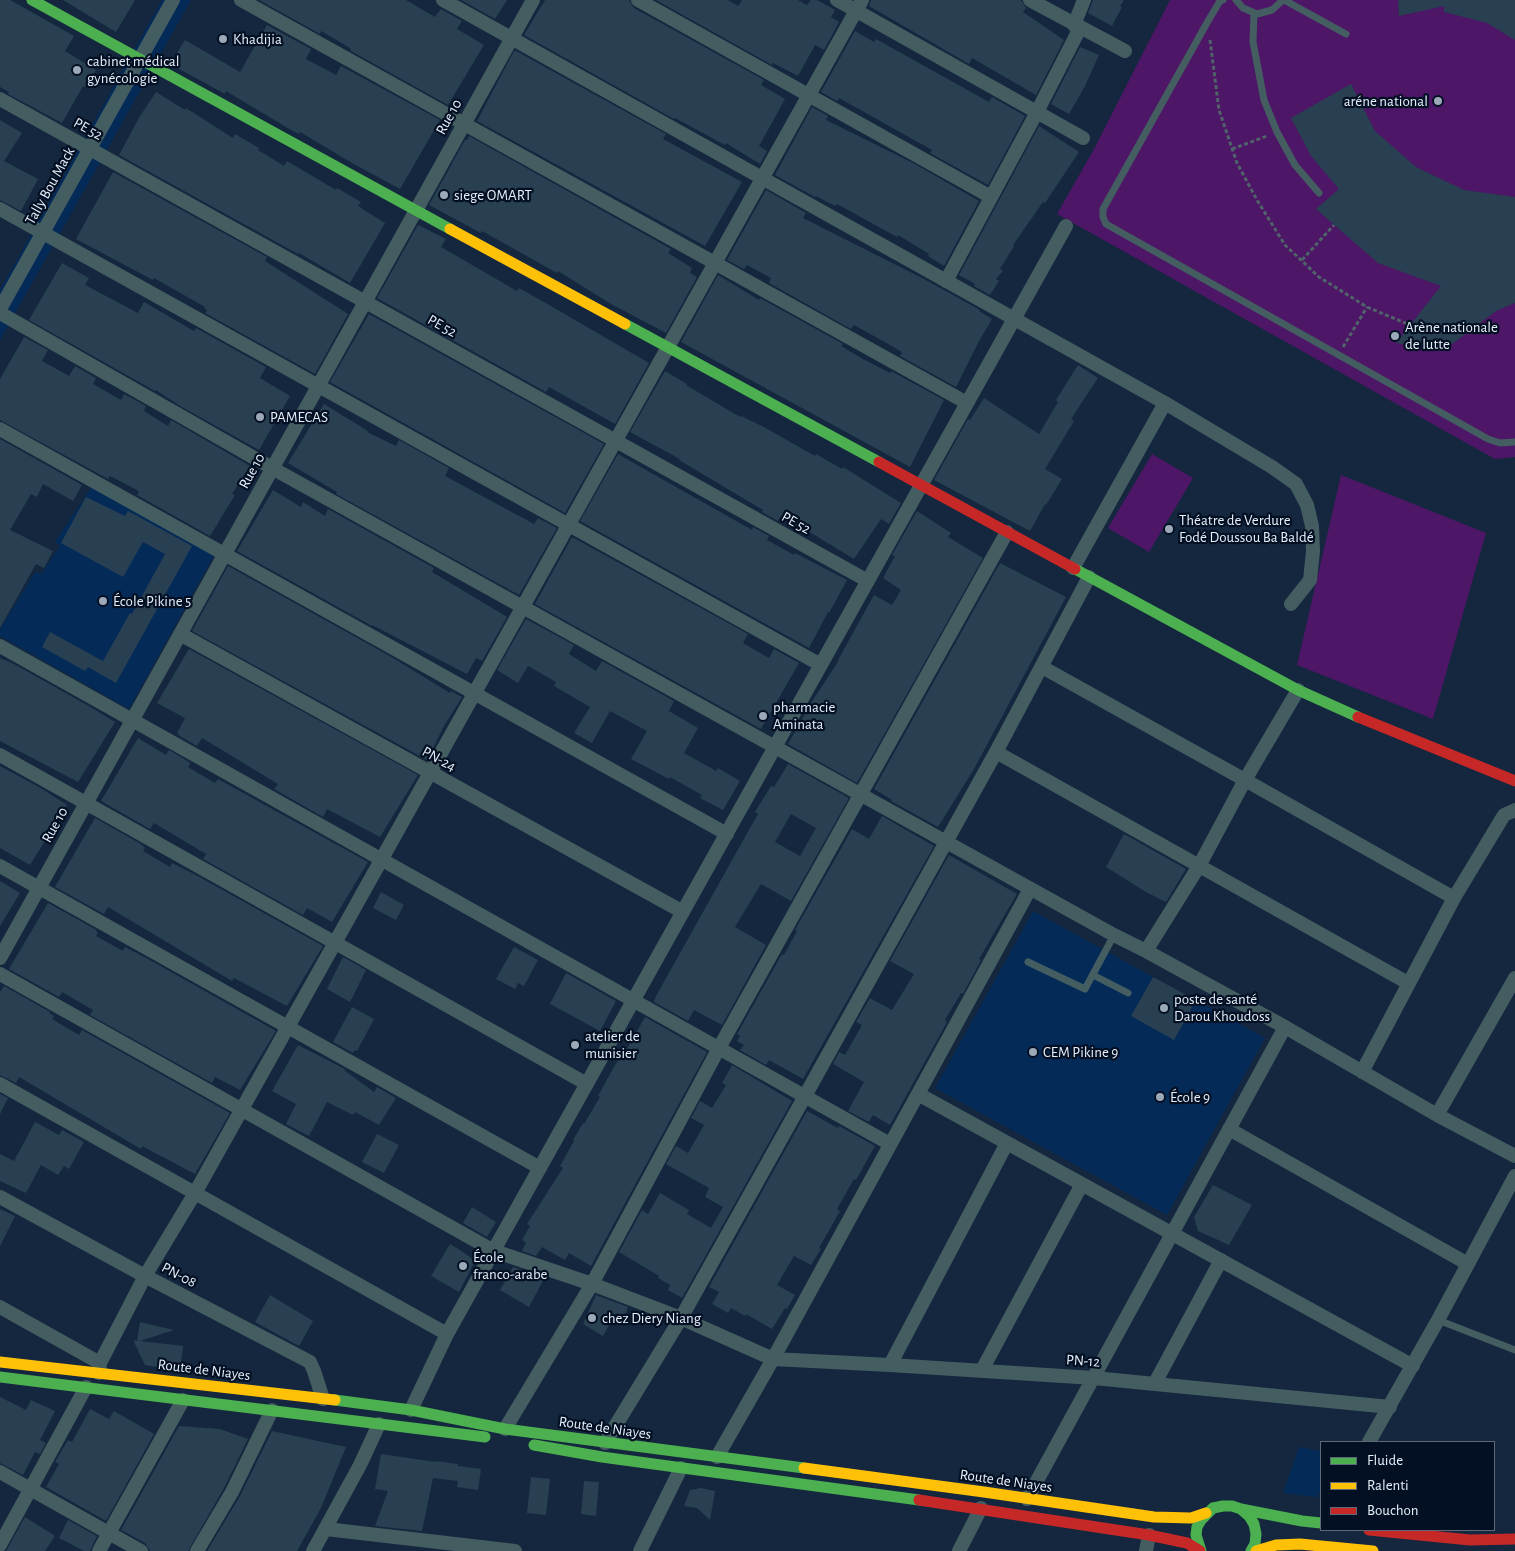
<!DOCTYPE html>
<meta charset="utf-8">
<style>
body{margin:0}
#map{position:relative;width:1515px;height:1551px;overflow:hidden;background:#14273e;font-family:"Alegreya Sans",sans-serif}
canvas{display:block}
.legend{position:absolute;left:1320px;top:1441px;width:175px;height:90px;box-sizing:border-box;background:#030f22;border:1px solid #5e6978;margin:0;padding:6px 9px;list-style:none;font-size:15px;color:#e6effa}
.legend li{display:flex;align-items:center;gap:10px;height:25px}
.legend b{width:25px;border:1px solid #5e6978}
</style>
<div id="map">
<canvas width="1515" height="1551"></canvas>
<ul class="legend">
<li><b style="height:6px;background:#4caf50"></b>Fluide</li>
<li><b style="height:6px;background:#ffc107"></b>Ralenti</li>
<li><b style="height:6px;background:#c62828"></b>Bouchon</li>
</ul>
</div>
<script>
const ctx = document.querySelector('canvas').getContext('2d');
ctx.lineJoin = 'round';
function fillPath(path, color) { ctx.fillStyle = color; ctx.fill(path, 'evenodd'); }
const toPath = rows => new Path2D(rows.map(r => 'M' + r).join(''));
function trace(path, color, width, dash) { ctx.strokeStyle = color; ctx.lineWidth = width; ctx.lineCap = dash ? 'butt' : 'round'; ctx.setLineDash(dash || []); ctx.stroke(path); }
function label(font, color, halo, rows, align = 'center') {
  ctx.font = font + ' "Alegreya Sans",sans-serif'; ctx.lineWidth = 4.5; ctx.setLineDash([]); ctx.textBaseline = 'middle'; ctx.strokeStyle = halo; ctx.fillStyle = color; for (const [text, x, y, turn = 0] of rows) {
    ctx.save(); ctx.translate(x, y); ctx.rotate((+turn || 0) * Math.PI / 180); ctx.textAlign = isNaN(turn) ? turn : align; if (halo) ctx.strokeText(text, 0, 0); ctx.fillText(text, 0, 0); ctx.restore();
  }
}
fillPath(toPath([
 [162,0,191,0,0,340,0,290],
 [93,485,216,552,129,709,0,636,0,629,35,572,41,574,60,546,55,542],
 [1033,911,1153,977,1132,1016,1174,1039,1196,1000,1265,1038,1167,1215,935,1088],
 [1299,1447,1321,1451,1321,1491,1317,1497,1283,1493]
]), '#042a58');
fillPath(toPath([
 [1170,0,1515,0,1515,457,1495,459,1057,214,1094,149],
 [1152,454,1193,478,1149,552,1108,528],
 [1341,475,1486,533,1433,719,1297,665]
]), '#4d1666');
fillPath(toPath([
 [0,0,10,0,74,36,65,51,96,70,85,87,83,86,62,123,8,94,9,92,0,87],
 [63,0,135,0,116,32],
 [259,0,406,0,435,17,441,9,462,21,457,29,484,45,448,105,351,51,350,48,321,31,320,34],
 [461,0,507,0,495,19],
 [545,0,629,0,634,8,764,80,761,85,785,99,759,146,767,151,760,164,726,143,725,145,675,118,674,119,524,35],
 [656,0,728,0,738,6,742,0,798,0,807,5,811,0,817,0,835,10,831,17,839,22,824,50,815,45,798,76,773,63,772,65],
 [871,0,1021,0,1026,8,1023,12,1064,40,1036,95,972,58,969,64,869,6],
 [1093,0,1124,0,1120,6,1122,7,1112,26,1088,13],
 [1398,0,1515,0,1515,40,1487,23,1444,12,1444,6,1399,16],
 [267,25,311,49,306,59,336,75,341,66,440,120,400,189,352,163,300,132,299,134,291,130,226,91,225,94,170,64,185,40,240,72],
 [855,31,874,42,876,39,989,102,992,97,1025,116,988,185,930,153,932,150,839,98,837,101,821,92],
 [1080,47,1099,55,1084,88,1069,114,1051,104],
 [514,51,516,51,666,134,663,139,742,182,705,246,477,121],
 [1351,84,1375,131,1416,167,1464,190,1515,197,1515,303,1496,311,1443,351,1396,343,1441,286,1378,263,1316,209,1339,189,1311,156,1291,118],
 [156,92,185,110,186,108,233,138,235,134,259,148,258,150,284,166,287,161,336,190,337,188,361,202,358,206,385,223,350,283,299,253,298,254,119,155,140,116],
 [812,107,828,116,826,120,913,163,979,201,944,266,928,256,929,254,898,235,897,237,837,204,835,206,816,196,815,197,775,175],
 [0,120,22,133,4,161,38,179,21,211,0,200],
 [1039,126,1079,152,1045,203,1043,202,1013,245,1014,246,1000,269,1003,271,996,279,999,281,990,295,974,286,975,284,959,275],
 [469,136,671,249,668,253,692,268,690,273,697,277,666,333,611,304,558,271,557,273,482,231,481,233,429,205,465,140,467,140],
 [113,172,267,257,265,261,348,314,315,374,205,313,207,310,204,308,205,307,154,278,153,280,76,239],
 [766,190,806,213,803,218,924,279,980,310,979,311,992,319,979,341,956,387,900,356,902,352,881,340,854,325,851,329,769,283,771,278,747,265,744,269,727,260],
 [418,225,446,239,441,247,517,291,519,288,544,302,649,363,615,424,549,387,546,392,377,298],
 [62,263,89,278,85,285,138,313,144,302,194,331,196,328,266,367,260,378,290,396,259,450,180,406,156,390,155,391,29,320],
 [718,275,759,300,760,298,843,344,841,346,863,359,890,373,891,371,944,400,910,467,681,342],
 [369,314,604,444,565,513,330,382],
 [24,337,48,350,42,361,69,376,75,366,96,378,93,384,121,400,124,394,146,406,144,411,168,426,171,420,250,466,232,494,235,495,210,536,137,495,139,492,137,490,110,476,108,479,0,420,0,379],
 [1078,365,1098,378,1071,419,1074,421,1045,469,1062,479,1046,505,1045,504,1030,531,934,480,968,419,970,420,984,398,1039,434,1058,402,1056,400],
 [665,371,687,384,686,385,740,417,741,416,762,426,815,456,816,454,842,469,843,467,901,503,889,524,881,519,854,559,803,528,802,531,780,517,778,521,762,512,763,510,679,460,680,459,630,432],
 [324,404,368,431,367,432,396,446,399,440,449,468,445,476,534,524,538,518,557,528,519,595,336,494,337,492,288,463],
 [0,439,82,485,73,501,43,484,37,497,31,494,10,530,53,551,44,568,36,564,0,628],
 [618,454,752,530,753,527,769,536,767,540,794,555,795,553,847,580,829,613,828,612,809,648,580,521],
 [273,490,301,507,303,502,325,516,328,509,434,568,432,572,507,617,482,661,476,658,467,674,372,625,372,626,237,551],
 [86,497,125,516,128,511,192,546,116,683,88,667,85,671,42,647,50,632,103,661,130,613,132,614,165,554,143,542,123,577,61,543],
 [917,511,951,533,948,537,983,558,857,783,788,744,811,703,839,660,838,660,874,595,892,605,901,590,883,578,895,556,892,555],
 [572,537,748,634,743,643,769,658,774,649,799,663,761,729,535,604],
 [1000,563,1066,597,974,769,938,827,891,801,892,800,874,789],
 [228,566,388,655,450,693,451,691,462,697,444,726,427,760,192,631],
 [526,619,574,645,569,654,596,671,602,661,674,701,669,711,698,728,684,753,716,771,718,768,740,781,723,810,700,798,702,795,670,777,669,779,631,759,647,731,610,711,592,743,574,733,590,707,554,686,556,682,528,666,518,683,497,670],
 [189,649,418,775,380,837,327,809,323,817,274,789,278,784,202,738,197,746,178,735,179,734,177,733,185,718,157,703],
 [0,658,14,664,87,705,115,722,78,782,0,741],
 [138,738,166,755,169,750,189,762,190,764,188,767,215,783,218,779,368,862,332,922,307,908,303,915,203,859,206,854,154,823,150,829,101,801],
 [788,764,849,798,791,901,761,884,735,927,766,945,722,1025,694,1010,688,1021,654,1002,656,996,750,828,758,814,755,812,771,786,774,787],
 [791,814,816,828,800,856,775,842],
 [0,766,39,787,67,805,30,865,0,848],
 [882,816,934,846,803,1079,769,1060,766,1065,740,1050,744,1045,737,1041,740,1036,737,1034,782,954,784,955,797,931,795,930,852,829,869,839],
 [95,818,141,844,145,848,143,851,170,867,172,863,194,874,323,946,287,1006,234,978,232,981,108,907,104,914,55,887],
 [1124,834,1186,869,1166,902,1146,892,1106,867],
 [949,855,1017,894,979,959,981,960,963,994,961,993,945,1020,947,1022,890,1125,873,1115,869,1122,848,1111,864,1082,833,1064,839,1052,845,1055,862,1025,856,1022,870,998,892,1010,914,974,890,961],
 [0,881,20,893,0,926],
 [381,892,404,905,396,920,373,908],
 [48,903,95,929,98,933,96,936,123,951,125,947,148,959,276,1031,240,1090,215,1077,212,1083,90,1015,93,1010,62,992,59,997,9,969],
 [514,947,538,960,524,986,518,983,515,989,496,979],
 [343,957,366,970,350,1002,327,989],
 [566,973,616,1001,600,1031,550,1004],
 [1153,977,1196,1000,1174,1040,1131,1016],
 [4,986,50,1012,49,1013,54,1016,52,1019,79,1035,82,1030,230,1113,195,1174,142,1146,141,1149,19,1077,16,1083,0,1075,0,992],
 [352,1007,374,1019,357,1051,355,1050,353,1053,333,1042],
 [645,1017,707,1052,591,1266,569,1253,565,1260,542,1247,536,1256,522,1251,526,1243,522,1240,530,1226,527,1224,563,1168,560,1166,574,1141,573,1140,583,1123,584,1124,600,1097,598,1096,610,1074,618,1060,620,1061],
 [298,1045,345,1069,344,1070,374,1092,377,1087,396,1098,379,1125,355,1112,353,1115,327,1102,309,1136,286,1124,296,1104,272,1091],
 [732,1065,792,1101,682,1298,668,1290,670,1285,658,1278,659,1276,619,1252,642,1210,648,1214,660,1193,689,1210,687,1214,711,1228,723,1207,705,1197,709,1188,666,1164,676,1146,688,1153,704,1125,691,1118,700,1101,712,1108,726,1085,722,1083],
 [0,1094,8,1098,0,1114],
 [807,1111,838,1128,839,1126,875,1146,856,1180,854,1179,837,1209,840,1211,819,1248,821,1249,811,1265,794,1256,777,1285,795,1295,787,1309,785,1308,772,1329,746,1314,745,1316,731,1308,728,1313,712,1304,719,1292,709,1287],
 [35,1122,59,1135,62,1130,84,1142,69,1169,64,1166,58,1175,41,1165,26,1193,0,1181,0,1154,14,1161],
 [377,1134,399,1145,384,1173,362,1162],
 [1213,1185,1252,1205,1229,1245,1198,1231,1194,1217],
 [472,1207,496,1222,487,1237,463,1223],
 [0,1209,15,1216,0,1246],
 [450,1244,463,1252,475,1261,459,1292,431,1276],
 [513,1267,545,1277,529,1307,500,1290],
 [270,1295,313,1321,299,1346,255,1322],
 [596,1295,628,1307,625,1316,616,1313,603,1336,583,1324],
 [140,1322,174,1330,140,1341,183,1346,180,1371,145,1365,133,1340,137,1341],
 [0,1397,26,1410,31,1400,55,1411,40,1440,46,1443,40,1454,35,1452,23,1475,0,1463],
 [90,1409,109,1419,114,1411,154,1434,106,1521,46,1487,59,1464,55,1462,62,1450,68,1440,72,1442],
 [179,1426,220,1429,248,1439,224,1488,188,1551,150,1551,145,1543,121,1530],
 [272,1431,346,1447,321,1508,297,1551,207,1551,240,1496],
 [381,1454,436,1462,436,1461,458,1464,458,1466,481,1469,478,1490,457,1487,458,1481,433,1478,422,1531,375,1526,388,1491,375,1489],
 [531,1477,550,1479,546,1515,527,1513],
 [584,1481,599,1482,596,1516,581,1514],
 [701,1488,715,1491,710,1520,697,1508,684,1506,690,1490],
 [25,1517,55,1536,45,1551,6,1551],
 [68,1520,97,1536,90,1551,84,1551,59,1538]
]), '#284051');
trace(toPath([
 [1210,40,1219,110,1237,163,1257,200,1285,245,1319,277,1367,307,1410,325],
 [1232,149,1267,136],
 [1302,260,1334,225],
 [1343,347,1367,307]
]), '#50636a', 3, [4, 2.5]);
trace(toPath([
 [1223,0,1220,1,1208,21,1103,209,1103,217,1106,224,1488,439,1500,443,1515,442],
 [1236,0,1243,8,1257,14,1272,10,1283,0],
 [1284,0,1346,34],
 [1254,13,1253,42,1264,100,1277,132,1295,165,1319,193],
 [1028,962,1085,989,1114,935],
 [1093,975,1128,993],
 [1438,1320,1515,1350]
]), '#445d61', 7);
trace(toPath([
 [241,0,967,403],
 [443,0,1165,403,1272,467,1296,484,1307,505,1312,526,1313,551,1310,580,1291,604],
 [638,0,991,197],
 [837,0,1083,138],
 [1030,0,1125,51],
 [1074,25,1084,0],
 [0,99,868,581],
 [0,209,821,665],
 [946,281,1037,112,1080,28],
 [0,309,173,0],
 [0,313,272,468,1114,935,1146,951,1285,1027,1437,1115,1515,1156],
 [0,429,727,834],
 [1073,568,1165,403],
 [180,634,683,912],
 [0,646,890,1144],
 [1042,667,1245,780,1454,898],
 [996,752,1408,983],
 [0,755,587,1084],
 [0,866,540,1168],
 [1146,951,1199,866,1245,780,1298,690],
 [0,958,533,0],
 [0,974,494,1251,592,1284,681,1318,773,1359,890,1365,1094,1378,1390,1407],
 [1362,1072,1454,898,1504,815,1515,810],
 [0,1084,447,1334],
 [918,1094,1413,1366],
 [1437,1115,1515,978],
 [1229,1129,1468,1264],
 [0,1197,145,1276,310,1362,314,1371,323,1399],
 [0,1307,100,1363],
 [890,1365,1007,1143],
 [982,1370,1082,1184],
 [99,1373,100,1363,145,1276,195,1193,862,0],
 [1155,1383,1221,1260],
 [411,1410,447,1334,1066,226],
 [505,1429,592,1284,719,1048,1007,532],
 [1369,1442,1438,1320,1515,1176],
 [605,1443,681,1318,805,1096,996,752,1089,577],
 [717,1457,773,1359,1030,889],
 [0,1472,141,1551],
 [1027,1499,1285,1027],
 [326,1529,515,1551],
 [0,1545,86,1387],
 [99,1551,183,1400],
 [197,1551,232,1492,272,1410],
 [313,1551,360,1465,379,1424],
 [640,1551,681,1468],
 [959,1551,981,1508],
 [1146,1551,1149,1535]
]), '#445d61', 14);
trace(toPath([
 [32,0,450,229],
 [625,324,879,462],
 [1075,569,1298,690,1358,717],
 [0,1377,485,1437],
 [335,1400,411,1410,505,1429,804,1468],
 [534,1445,602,1457,919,1500],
 [1241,1509,1302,1521,1321,1523],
 [1201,1551,1196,1535,1197,1527,1201,1520,1213,1508,1223,1506,1232,1506,1241,1509,1249,1516,1254,1524,1256,1534,1255,1544,1251,1551]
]), '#4caf50', 11);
trace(toPath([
 [450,229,625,324],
 [0,1362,335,1400],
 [804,1468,984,1492,1154,1517,1191,1518,1206,1513],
 [1256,1551,1276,1545,1300,1544,1373,1551]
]), '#ffc107', 11);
trace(toPath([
 [879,462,1075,569],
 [1358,717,1515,781],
 [919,1500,1149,1535,1187,1543,1200,1551],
 [1369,1530,1470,1540,1515,1539]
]), '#c62828', 11);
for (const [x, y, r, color] of [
 [223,39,5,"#9ca9b8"],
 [77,70,5,"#9ca9b8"],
 [1438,101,5,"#9ca9b8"],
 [444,195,5,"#9ca9b8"],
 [1395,336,5,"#9ca9b8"],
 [260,417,5,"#9ca9b8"],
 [1169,529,5,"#9ca9b8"],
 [103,601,5,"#9ca9b8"],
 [763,716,5,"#9ca9b8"],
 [1164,1008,5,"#9ca9b8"],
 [575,1045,5,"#9ca9b8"],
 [1033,1052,5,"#9ca9b8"],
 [1160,1097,5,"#9ca9b8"],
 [463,1266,5,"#9ca9b8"],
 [592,1318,5,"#9ca9b8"]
]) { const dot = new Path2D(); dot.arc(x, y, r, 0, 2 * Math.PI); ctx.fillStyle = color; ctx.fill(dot); trace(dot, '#030f22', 2); }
label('15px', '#e6effa', '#030f22', [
 ["Khadijia",233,39],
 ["cabinet médical",87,61],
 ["gynécologie",87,78],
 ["aréne national",1428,101,"right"],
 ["siege OMART",454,195],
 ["Arène nationale",1405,327],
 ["de lutte",1405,344],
 ["PAMECAS",270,417],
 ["Théatre de Verdure",1179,520],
 ["Fodé Doussou Ba Baldé",1179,537],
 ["École Pikine 5",113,601],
 ["pharmacie",773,707],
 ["Aminata",773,724],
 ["poste de santé",1174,999],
 ["Darou Khoudoss",1174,1016],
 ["atelier de",585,1036],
 ["munisier",585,1053],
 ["CEM Pikine 9",1043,1052],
 ["École 9",1170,1097],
 ["École",473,1257],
 ["franco-arabe",473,1274],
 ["chez Diery Niang",602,1318]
], 'left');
label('15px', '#e6effa', '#030f22', [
 ["Rue 10",449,117,-61],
 ["PE 52",88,129,29],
 ["Tally Bou Mack",50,186,-61],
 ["PE 52",442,326,29],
 ["Rue 10",252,471,-61],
 ["PE 52",796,523,29],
 ["PN-24",439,759,29],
 ["Rue 10",55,825,-61],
 ["PN-08",179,1275,28],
 ["PN-12",1083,1361,4],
 ["Route de Niayes",204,1370,7],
 ["Route de Niayes",605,1428,8],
 ["Route de Niayes",1006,1481,8]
]);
</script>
